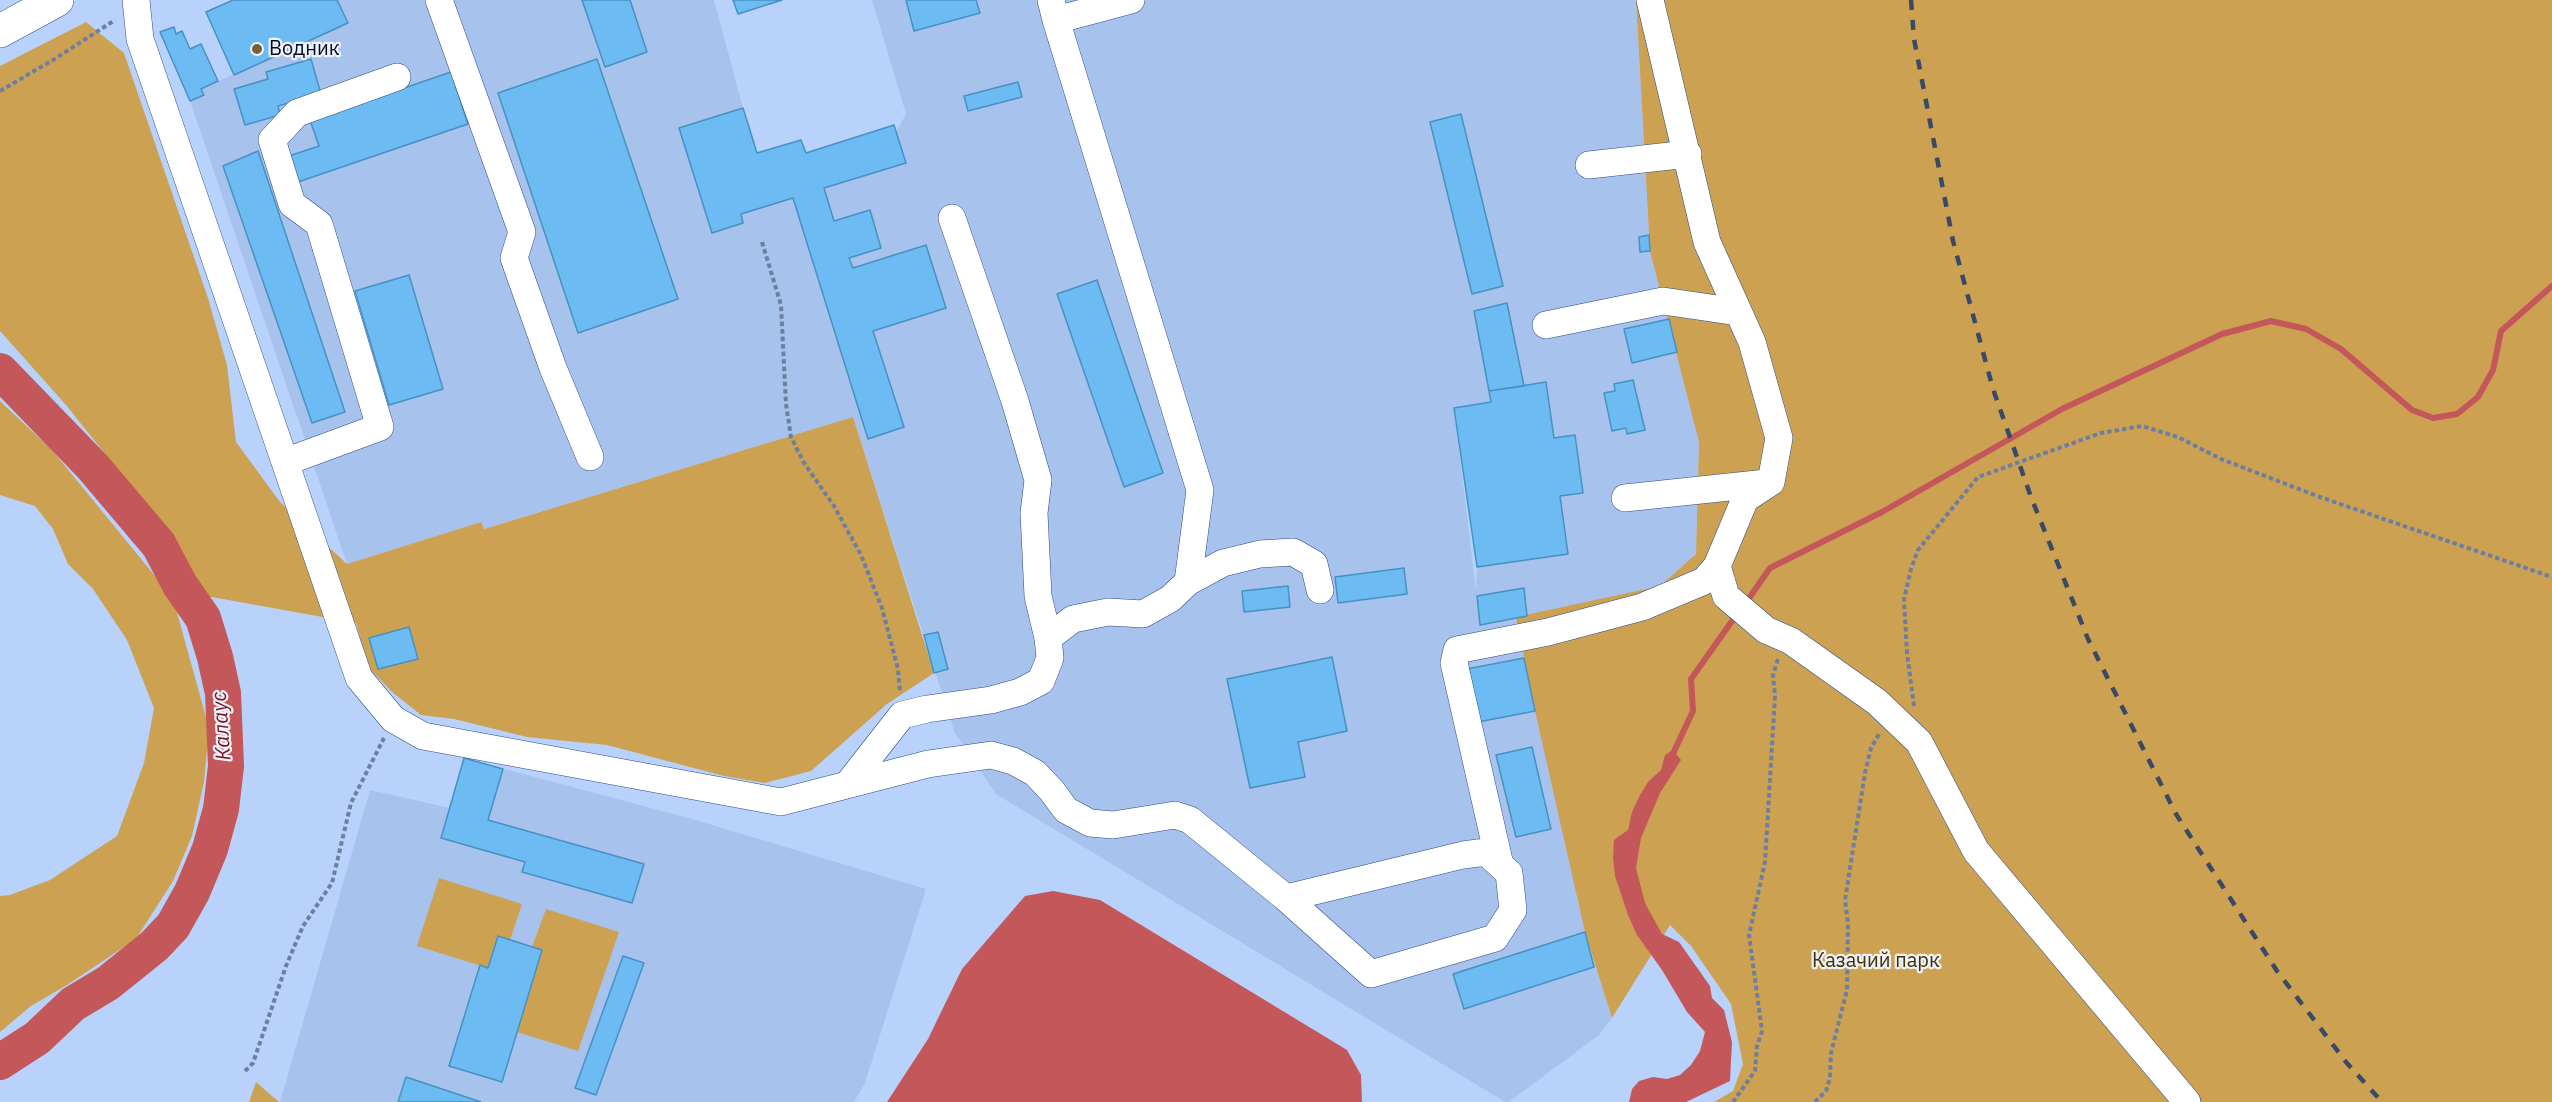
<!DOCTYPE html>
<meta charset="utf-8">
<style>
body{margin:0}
canvas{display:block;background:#b9d2fb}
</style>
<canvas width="2552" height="1102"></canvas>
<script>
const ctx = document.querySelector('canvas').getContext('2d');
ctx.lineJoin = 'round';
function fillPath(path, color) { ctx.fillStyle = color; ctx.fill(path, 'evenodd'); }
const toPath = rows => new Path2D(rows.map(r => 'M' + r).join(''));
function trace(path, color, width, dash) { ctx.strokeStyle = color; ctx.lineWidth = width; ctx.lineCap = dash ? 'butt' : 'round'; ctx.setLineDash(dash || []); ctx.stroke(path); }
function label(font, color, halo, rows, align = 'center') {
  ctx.font = font + ' "IBM Plex Sans",sans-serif'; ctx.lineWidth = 4.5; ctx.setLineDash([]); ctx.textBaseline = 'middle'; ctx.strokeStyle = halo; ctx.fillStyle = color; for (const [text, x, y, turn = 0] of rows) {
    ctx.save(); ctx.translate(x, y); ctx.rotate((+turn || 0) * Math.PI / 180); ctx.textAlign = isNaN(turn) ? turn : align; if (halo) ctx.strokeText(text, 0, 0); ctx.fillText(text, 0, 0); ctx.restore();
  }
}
fillPath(toPath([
 [337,0,714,0,743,108,679,128,712,233,743,223,741,214,793,198,868,438,904,427,873,331,946,308,926,245,853,268,849,258,881,248,870,210,834,221,824,188,906,162,896,132,906,114,872,0,1636,0,1650,251,1699,442,1696,554,1660,586,1527,616,1524,588,1477,597,1481,625,1516,617,1585,932,1612,1018,1599,1035,1509,1102,1505,1102,996,794,955,733,853,417,483,529,481,522,347,564,190,101,160,32,174,27,177,34,182,31,190,48,201,44,218,81,348,23],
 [1507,303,1524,386,1546,383,1554,438,1575,436,1583,493,1560,496,1568,554,1477,567,1476,591,1454,408,1491,402,1474,311],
 [464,758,692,819,926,889,865,1083,854,1102,280,1102,370,790,450,808]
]), '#a8c2ee');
fillPath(toPath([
 [1636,0,2552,0,2552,1102,1714,1102,1733,1091,1743,1064,1731,1004,1691,946,1670,925,1612,1018,1585,932,1535,711,1516,617,1660,586,1696,554,1699,442,1650,251],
 [86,22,124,53,208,298,227,365,236,442,280,502,347,564,481,522,484,529,853,417,934,673,887,704,811,771,765,783,724,776,607,745,527,737,454,719,421,715,392,692,368,667,356,623,206,596,154,515,66,405,0,331,0,66],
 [0,401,52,450,173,598,209,728,204,782,192,836,173,881,136,939,67,985,31,1006,0,1032,0,896,10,895,50,880,117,836,144,763,154,708,127,640,93,589,68,564,53,529,35,506,0,495],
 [439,878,522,904,510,940,498,937,488,968,417,946],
 [546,909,619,932,578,1051,517,1032,542,950,532,947],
 [256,1082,279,1102,249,1102]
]), '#cda152');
fillPath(toPath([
 [1673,750,1681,760,1660,793,1641,838,1636,868,1645,903,1662,934,1679,942,1710,986,1712,998,1724,1010,1732,1042,1730,1081,1686,1102,1629,1102,1632,1089,1639,1081,1653,1077,1667,1079,1680,1075,1691,1065,1700,1051,1705,1032,1687,1012,1662,970,1637,935,1628,915,1615,876,1613,858,1614,840,1628,830,1632,812,1640,795,1648,782,1661,770,1665,755],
 [1053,891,1100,900,1347,1050,1361,1075,1362,1102,887,1102,928,1039,962,969,1025,896]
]), '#c3575a');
trace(toPath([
 [1745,604,1770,568,1882,512,2062,409,2222,334,2271,321,2306,329,2341,349,2412,410,2433,418,2457,414,2478,397,2493,370,2501,331,2552,286],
 [1671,758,1693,711,1691,679,1737,614]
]), '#c3575a', 6);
trace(toPath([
 [0,371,93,467,159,545,180,585,203,618,215,657,223,693,226,766,221,809,210,849,192,892,173,926,154,946,108,983,73,1004,37,1038,0,1062]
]), '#c3575a', 36);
const building = toPath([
 [233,0,337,0,348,23,234,75,206,12,233,0],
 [582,0,630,0,647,52,605,67,582,0],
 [733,0,782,0,738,14,733,0],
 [906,0,976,0,980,13,914,31,906,0],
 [174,27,176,34,182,31,190,49,201,44,218,81,201,89,204,95,190,101,160,32,174,27],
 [311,59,321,94,278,106,280,115,245,125,234,89,268,79,266,72,311,59],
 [597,59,678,299,578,333,498,93,597,59],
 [451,72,468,124,298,182,289,156,319,146,310,120,451,72],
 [1018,82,1022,97,968,111,964,96,1018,82],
 [743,108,757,153,801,140,806,153,894,125,906,163,824,188,834,221,870,210,881,248,849,258,853,268,926,245,946,308,873,331,904,427,868,439,793,198,741,214,743,223,712,233,679,128,743,108],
 [1461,114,1503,286,1472,294,1430,122,1461,114],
 [258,151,345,412,312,423,223,166,258,151],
 [1649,235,1650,251,1640,252,1639,237,1649,235],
 [409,275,443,389,389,405,355,291,409,275],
 [1097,280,1163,473,1124,487,1057,294,1097,280],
 [1507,303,1524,386,1489,391,1474,311,1507,303],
 [1669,319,1677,352,1632,363,1624,329,1669,319],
 [1633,380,1645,430,1627,434,1626,428,1612,431,1604,393,1615,391,1614,384,1633,380],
 [1546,382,1554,438,1575,435,1583,493,1560,496,1568,554,1477,567,1454,408,1491,402,1489,391,1546,382],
 [1404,568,1407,594,1338,603,1335,577,1404,568],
 [1288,586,1290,607,1244,612,1242,591,1288,586],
 [1524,588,1527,616,1480,625,1477,596,1524,588],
 [409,627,418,659,378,669,369,638,409,627],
 [938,632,948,669,934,673,924,635,938,632],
 [1332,657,1347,731,1298,742,1305,777,1250,788,1227,679,1332,657],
 [1524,658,1535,711,1478,722,1467,669,1524,658],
 [1532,747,1551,829,1516,837,1496,755,1532,747],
 [464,758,503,769,488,820,644,864,632,903,522,872,525,862,441,838,464,758],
 [1585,932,1594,967,1464,1009,1453,974,1585,932],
 [498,936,542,950,502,1082,449,1066,480,965,488,968,498,936],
 [623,956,644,963,596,1095,575,1088,623,956],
 [406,1077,481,1102,398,1102,406,1077]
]);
fillPath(building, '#6cbbf2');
trace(building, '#4691c2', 1.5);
const minor = toPath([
 [136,0,140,39,359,678,393,719,423,736,781,802,928,764,991,755,1013,761,1035,773,1052,791,1066,810,1090,823,1113,825,1175,815,1190,820,1286,898,1371,974,1495,938,1513,910,1509,873,1486,852,1463,855,1286,898],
 [439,0,522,232,514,258,553,368,590,457],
 [1051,0,1056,20,1131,0],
 [1650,0,1707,242,1752,342,1779,438,1771,482,1745,499,1717,566,1726,596,1766,630,1791,641,1877,702,1919,742,1976,851,2187,1102],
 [1589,165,1688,154],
 [1546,325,1663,301,1738,312],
 [285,462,380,427,319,224,292,204,272,140,297,113,397,77],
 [1625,498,1767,483],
 [1188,582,1223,563,1260,554,1293,552,1314,564,1320,590],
 [1048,638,1073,619,1108,612,1143,614,1170,599,1188,582,1200,490,1056,20],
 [848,784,902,715,927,709,991,700,1020,692,1041,681,1050,658,1048,638,1038,596,1034,513,1038,480,1015,401,952,218],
 [1500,865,1454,663,1457,650,1548,632,1642,607,1704,581,1717,566]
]);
const major = toPath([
 [0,31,57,0]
]);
trace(minor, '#294b85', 28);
trace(major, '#294b85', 34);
trace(toPath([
 [0,91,53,60,115,20],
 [762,242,781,305,786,404,791,437,804,463,834,506,861,555,882,608,898,669,900,692],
 [1914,706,1907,653,1904,599,1911,569,1918,550,1978,477,2101,433,2142,426,2178,437,2221,459,2317,496,2552,577],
 [245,1071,253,1063,286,966,303,926,332,883,351,803,384,738],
 [1733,1102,1755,1071,1757,1046,1762,1031,1749,935,1765,862,1775,696,1773,675,1778,659],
 [1815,1102,1826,1091,1830,1078,1831,1053,1847,990,1848,923,1845,900,1865,773,1871,748,1879,734]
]), '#6c7fa1', 4, [4.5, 3]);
trace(minor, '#fff', 27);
trace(major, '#fff', 33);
trace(toPath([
 [1911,0,1914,39,1953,241,1993,389,2031,497,2088,639,2176,814,2277,971,2346,1062,2382,1102]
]), '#3a4966', 4.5, [10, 10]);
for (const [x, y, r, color] of [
 [257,49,6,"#7a6032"]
]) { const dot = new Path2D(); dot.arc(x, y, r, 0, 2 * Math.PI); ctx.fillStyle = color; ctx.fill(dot); trace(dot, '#edf2f9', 2); }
label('20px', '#020d25', '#edf2f9', [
 ["Водник",269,49]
], 'left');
label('20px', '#463000', '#edf2f9', [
 ["Казачий парк",1876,961]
]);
label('italic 21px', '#7a1421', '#edf2f9', [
 ["Калаус",222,726,-94]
]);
</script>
